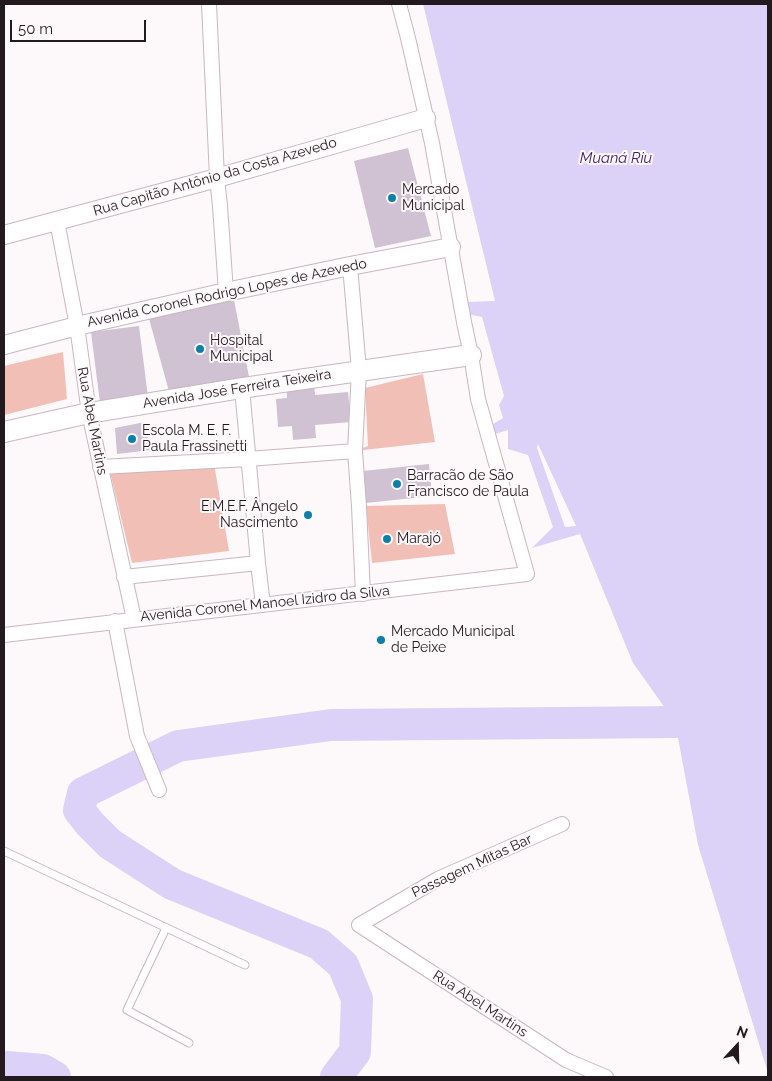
<!DOCTYPE html>
<meta charset="utf-8">
<style>
body{margin:0}
#map{position:relative;width:772px;height:1081px;overflow:hidden;background:#fdf9fb;font-family:Raleway,sans-serif}
canvas{display:block}
.frame{position:absolute;inset:0;border:5px solid #221a1e;pointer-events:none}
.north{position:absolute;left:712px;top:1021px;width:50px;height:50px;-webkit-text-stroke:4px #fdf9fb;paint-order:stroke;rotate:21deg;font-size:14px;font-weight:700;line-height:20px;text-align:center;color:#221a1e}
.north::after{content:'';display:block;margin:auto;width:18px;height:22px;background:#221a1e;clip-path:polygon(50% 0,100% 100%,50% 72%,0 100%)}
.scale{position:absolute;left:10px;top:20px;width:136px;height:22px;box-sizing:border-box;border:2px solid #221a1e;border-top:0;padding-left:6px;font-size:15px;line-height:18px;white-space:nowrap;color:#221a1e;-webkit-text-stroke:4px #fdf9fb;paint-order:stroke}
</style>
<div id="map">
<canvas width="772" height="1081"></canvas>
<div class="frame"></div>
<div class="north">N</div>
<div class="scale">50 m</div>
</div>
<script>
const ctx = document.querySelector('canvas').getContext('2d');
ctx.lineJoin = 'round';
function fillPath(path, color) { ctx.fillStyle = color; ctx.fill(path, 'evenodd'); }
const toPath = rows => new Path2D(rows.map(r => 'M' + r).join(''));
function trace(path, color, width, dash) { ctx.strokeStyle = color; ctx.lineWidth = width; ctx.lineCap = dash ? 'butt' : 'round'; ctx.setLineDash(dash || []); ctx.stroke(path); }
function label(font, color, halo, rows, align = 'center') {
  ctx.font = font + ' Raleway,sans-serif'; ctx.lineWidth = 4; ctx.setLineDash([]); ctx.textBaseline = 'middle'; ctx.strokeStyle = halo; ctx.fillStyle = color; for (const [text, x, y, turn = 0] of rows) {
    ctx.save(); ctx.translate(x, y); ctx.rotate((+turn || 0) * Math.PI / 180); ctx.textAlign = isNaN(turn) ? turn : align; if (halo) ctx.strokeText(text, 0, 0); ctx.fillText(text, 0, 0); ctx.restore();
  }
}
fillPath(toPath([
 [63,352,67,399,4,415,4,366],
 [423,374,435,442,355,451,368,446,365,388],
 [213,458,229,551,132,563,110,472],
 [445,504,455,554,372,563,366,506]
]), '#f2bfb7');
fillPath(toPath([
 [423,4,768,4,768,1073,698,845,675,722,633,663,580,534,532,548,553,527,528,455,508,449,508,430,492,435,493,424,503,418,499,405,504,396,482,317,466,314,465,302,495,301],
 [538,444,576,526,565,527,537,448]
]), '#dcd2f7');
trace(toPath([
 [4,1068,7,1067,43,1070,55,1077],
 [336,1077,355,1052,357,999,343,965,319,944,172,884,110,844,90,824,79,810,83,793,178,746,331,725,675,722]
]), '#dcd2f7', 32);
fillPath(toPath([
 [408,148,431,236,375,248,354,161],
 [234,300,250,382,170,395,148,315,184,310],
 [139,326,148,397,100,403,91,332],
 [314,383,315,395,348,392,351,422,315,425,316,438,293,440,292,426,278,427,276,399,287,398,286,385],
 [145,422,151,450,117,454,115,428],
 [429,464,432,496,366,503,363,471]
]), '#d0c1d3');
const service = toPath([
 [4,851,245,965],
 [166,928,127,1010,189,1043]
]);
const minor = toPath([
 [209,4,217,178,220,206,226,292],
 [399,4,408,38,432,143,464,322,471,355,478,399,527,574],
 [57,221,77,326,89,413,134,619],
 [350,266,359,370,355,451,359,506,363,594],
 [242,388,258,563,263,605],
 [100,467,248,459,355,451],
 [124,577,258,563],
 [115,621,137,736,159,790],
 [4,635,527,574],
 [562,824,438,879,359,925,566,1060,606,1077]
]);
const tertiary = toPath([
 [4,235,217,178,426,118],
 [4,345,77,326,226,292,350,266,451,247]
]);
const secondary = toPath([
 [4,432,89,413,242,388,471,355]
]);
trace(service, '#cbb5c1', 9);
trace(minor, '#cbb5c1', 16);
trace(tertiary, '#cbb5c1', 20);
trace(secondary, '#cbb5c1', 22);
trace(service, '#fff', 7);
trace(minor, '#fff', 14);
trace(tertiary, '#fff', 18);
trace(secondary, '#fff', 20);
for (const [x, y, r, color] of [
 [392,198,5,"#0e80a8"],
 [200,349,5,"#0e80a8"],
 [132,439,5,"#0e80a8"],
 [397,484,5,"#0e80a8"],
 [308,515,5,"#0e80a8"],
 [387,539,5,"#0e80a8"],
 [381,640,5,"#0e80a8"]
]) { const dot = new Path2D(); dot.arc(x, y, r, 0, 2 * Math.PI); ctx.fillStyle = color; ctx.fill(dot); trace(dot, '#fdf9fb', 2); }
label('14px', '#221a1e', '#fdf9fb', [
 ["Rua Capitão Antônio da Costa Azevedo",215,177,-16],
 ["Avenida Coronel Rodrigo Lopes de Azevedo",227,293,-12],
 ["Avenida José Ferreira Teixeira",237,389,-9],
 ["Rua Abel Martins",92,421,79],
 ["Avenida Coronel Manoel Izidro da Silva",265,604,-6],
 ["Passagem Mitas Bar",472,866,-25],
 ["Rua Abel Martins",480,1004,33]
]);
label('14px', '#221a1e', '#fdf9fb', [
 ["Mercado",402,190],
 ["Municipal",402,206],
 ["Hospital",210,341],
 ["Municipal",210,357],
 ["Escola M. E. F.",142,431],
 ["Paula Frassinetti",142,447],
 ["Barracão de São",407,476],
 ["Francisco de Paula",407,492],
 ["E.M.E.F. Ângelo",298,507,"right"],
 ["Nascimento",298,523,"right"],
 ["Marajó",397,539],
 ["Mercado Municipal",391,632],
 ["de Peixe",391,648]
], 'left');
label('italic 15px', '#3e2267', '#fdf9fb', [
 ["Muaná Riu",616,158]
]);
</script>
